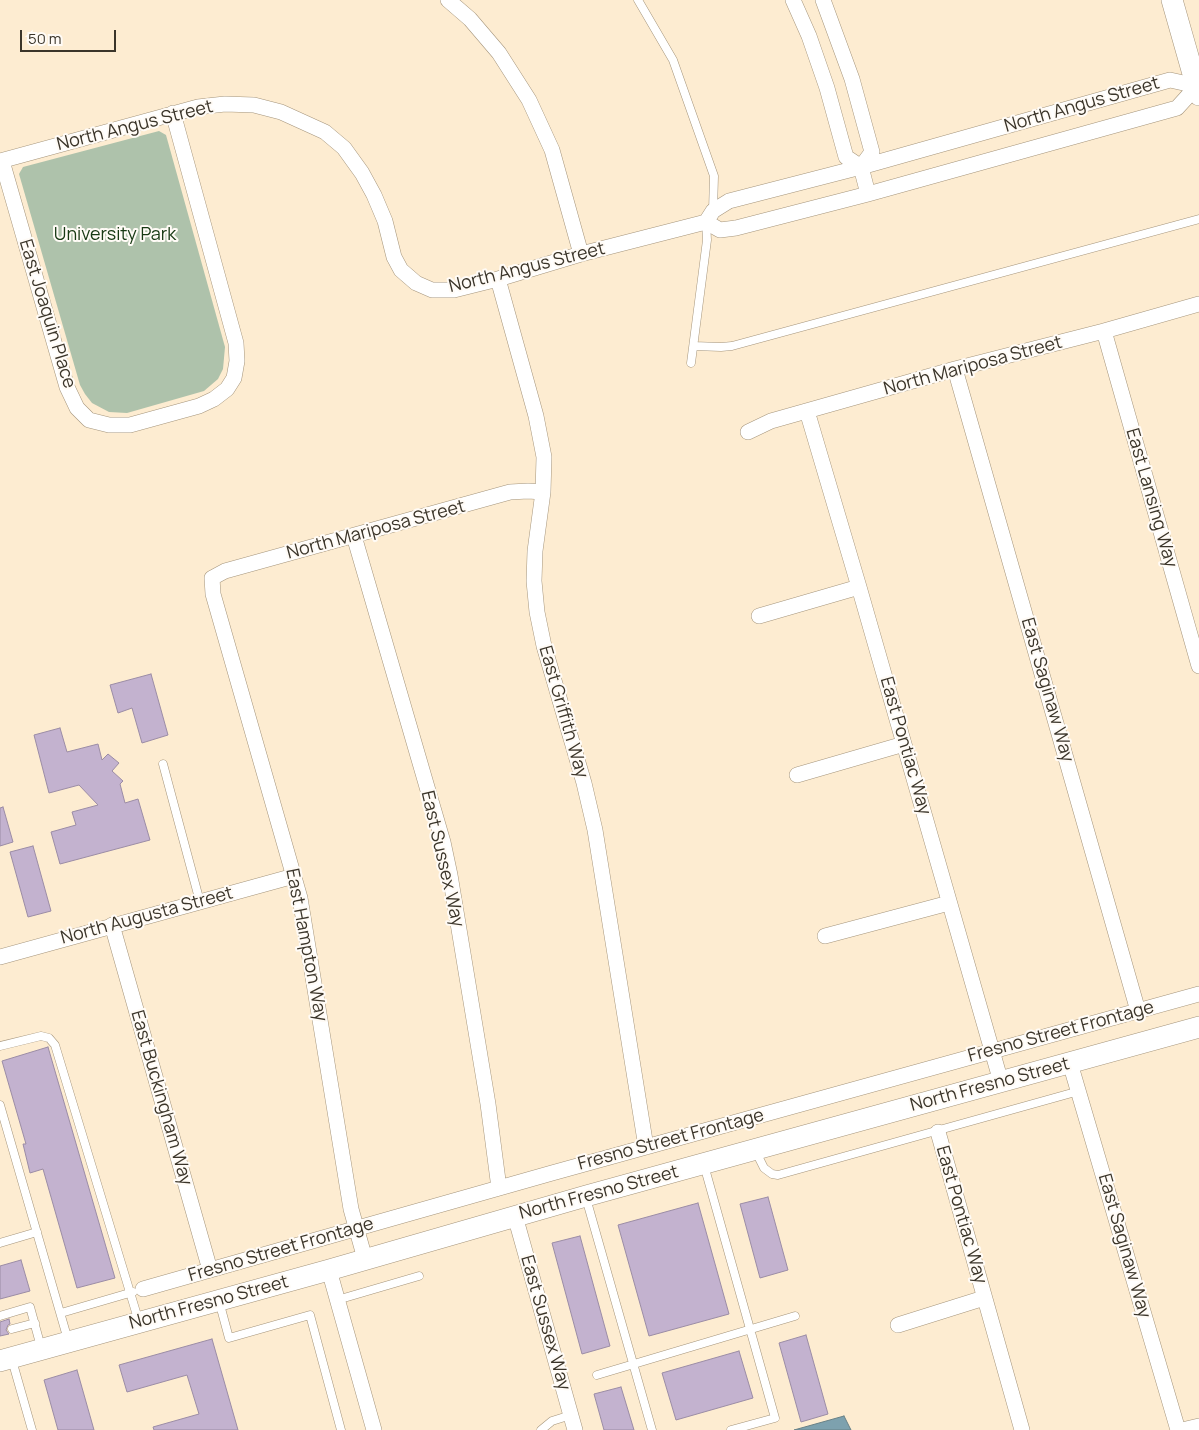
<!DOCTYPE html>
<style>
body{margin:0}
#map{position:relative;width:1199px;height:1430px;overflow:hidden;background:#fdecd1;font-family:Manrope,sans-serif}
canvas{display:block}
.scale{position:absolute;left:20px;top:30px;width:96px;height:22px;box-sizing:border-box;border:2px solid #3b352a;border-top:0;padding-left:6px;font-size:15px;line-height:18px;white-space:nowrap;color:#3b352a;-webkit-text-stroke:4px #fffbf6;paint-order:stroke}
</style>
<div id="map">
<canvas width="1199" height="1430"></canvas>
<div class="scale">50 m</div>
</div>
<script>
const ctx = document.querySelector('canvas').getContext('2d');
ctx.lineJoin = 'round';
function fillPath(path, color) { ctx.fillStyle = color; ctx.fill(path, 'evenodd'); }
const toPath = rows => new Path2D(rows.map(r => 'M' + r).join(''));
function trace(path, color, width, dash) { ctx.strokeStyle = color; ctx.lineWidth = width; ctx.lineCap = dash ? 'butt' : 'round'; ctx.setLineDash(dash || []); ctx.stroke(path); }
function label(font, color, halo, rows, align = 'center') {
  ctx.font = font + ' Manrope,sans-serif'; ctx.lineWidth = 4; ctx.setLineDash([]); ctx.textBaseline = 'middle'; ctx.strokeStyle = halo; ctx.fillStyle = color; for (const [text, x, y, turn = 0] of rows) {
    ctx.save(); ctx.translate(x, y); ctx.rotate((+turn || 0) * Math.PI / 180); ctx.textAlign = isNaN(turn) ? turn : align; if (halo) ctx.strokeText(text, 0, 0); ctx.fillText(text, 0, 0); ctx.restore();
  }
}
fillPath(toPath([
 [159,131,166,135,225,347,223,369,218,379,204,391,127,413,109,412,92,403,85,394,80,385,19,174,23,167]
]), '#aec2ab');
const water = toPath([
 [844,1416,851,1430,794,1430,844,1416]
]);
fillPath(water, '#7da1ae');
trace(water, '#698186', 1);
const building = toPath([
 [151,674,168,735,142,743,132,708,118,713,110,685,151,674],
 [60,728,67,752,98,744,102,760,108,754,119,763,112,771,123,781,120,784,125,803,138,799,150,840,60,864,51,832,76,825,72,812,98,805,79,785,49,793,34,735,60,728],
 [3,807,13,842,0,846,0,808,3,807],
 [33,846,51,911,28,917,10,852,33,846],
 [48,1047,115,1278,77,1288,43,1169,30,1173,23,1144,26,1144,2,1061,48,1047],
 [768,1197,788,1270,760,1278,740,1204,768,1197],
 [698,1203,729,1314,649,1336,618,1225,698,1203],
 [580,1236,610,1346,582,1354,552,1243,580,1236],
 [21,1260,30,1291,0,1299,0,1266,21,1260],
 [9,1319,10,1324,8,1325,6,1330,9,1334,0,1336,0,1322,9,1319],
 [806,1335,828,1414,801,1422,779,1343,806,1335],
 [212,1339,238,1430,154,1430,153,1427,199,1414,187,1375,127,1392,119,1365,212,1339],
 [739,1351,753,1398,676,1420,662,1373,739,1351],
 [77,1370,94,1430,58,1430,44,1380,77,1370],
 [621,1387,634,1430,604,1430,594,1394,621,1387]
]);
fillPath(building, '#c3b2cf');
trace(building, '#9b8ca5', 1);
const lane = toPath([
 [638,0,673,60,714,176,713,211],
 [694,346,721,347,732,346,1199,219],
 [691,363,707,240,706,222],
 [163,764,200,902],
 [0,1046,41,1036,49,1038,55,1045,139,1322],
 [0,1105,68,1340],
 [756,1152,764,1168,772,1174,778,1175,1079,1091],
 [704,1165,775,1418,731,1430],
 [586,1198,652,1430],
 [0,1243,37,1232],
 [337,1300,419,1276],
 [219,1301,229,1338,310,1315,341,1430],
 [61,1313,133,1292],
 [0,1316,30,1307,41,1347],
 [12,1329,35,1323],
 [12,1360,32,1430],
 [597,1375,795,1316],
 [541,1430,552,1421,571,1415]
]);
const street = toPath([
 [448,0,470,19,499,53,529,100,552,150,581,254],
 [793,0,809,36,827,88,846,157,861,167,868,194],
 [823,0,852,79,872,152,861,167],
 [0,161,198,107,225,104,254,105,281,112,325,132,344,148,362,173,374,195,385,221,394,257,401,270,416,283,432,290,454,290,498,279,581,254,706,222,720,230,736,228,868,194,1177,108,1197,86,1170,80,861,167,729,201,713,211,706,222],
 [2,161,67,387,77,408,89,420,109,425,130,425,199,406,214,399,227,389,234,378,237,361,236,343,173,113],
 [498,279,536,416,544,457,543,492,535,551,534,581,537,612,544,646,584,783,595,830,646,1147],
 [1104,331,1199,666],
 [955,369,1138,1011],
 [807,411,859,587,1001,1082],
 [748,432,771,421,955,369,1104,331,1199,304],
 [354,536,443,842,450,875,488,1104,499,1188],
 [759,616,859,587],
 [797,775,904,744],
 [112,925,210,1270],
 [825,936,949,903],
 [0,957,294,876],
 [1070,1063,1178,1430],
 [938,1132,1022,1430],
 [515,1216,575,1430],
 [365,1259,351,1209,300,898,213,594,212,578,225,571,510,492,528,491,543,492],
 [329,1270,374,1430],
 [143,1289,552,1173,1199,994],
 [898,1325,984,1298],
 [1182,1430,1199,1426]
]);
const secondary = toPath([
 [1172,0,1199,95],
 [0,1361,329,1270,586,1196,1199,1027]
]);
trace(lane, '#a5957c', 9);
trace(street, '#a5957c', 16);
trace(secondary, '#a5957c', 22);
trace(lane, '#fff', 8);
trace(street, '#fff', 15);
trace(secondary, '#fff', 21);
label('18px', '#3b352a', '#fffbf6', [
 ["North Angus Street",1082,105,-16],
 ["North Angus Street",135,126,-14],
 ["North Angus Street",527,268,-14],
 ["East Joaquin Place",47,314,73],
 ["North Mariposa Street",973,366,-15],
 ["East Lansing Way",1151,498,74],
 ["North Mariposa Street",376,530,-15],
 ["East Saginaw Way",1047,690,74],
 ["East Griffith Way",563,712,74],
 ["East Pontiac Way",905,746,74],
 ["East Sussex Way",442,859,77],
 ["North Augusta Street",147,916,-15],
 ["East Hampton Way",306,945,79],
 ["Fresno Street Frontage",1061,1032,-15],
 ["North Fresno Street",990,1085,-15],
 ["East Buckingham Way",161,1098,74],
 ["Fresno Street Frontage",671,1140,-15],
 ["North Fresno Street",599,1193,-15],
 ["East Pontiac Way",961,1215,74],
 ["East Saginaw Way",1124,1246,74],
 ["Fresno Street Frontage",281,1250,-16],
 ["North Fresno Street",209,1303,-15],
 ["East Sussex Way",545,1323,74]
]);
label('18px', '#173913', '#fffbf6', [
 ["University Park",115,235]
]);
</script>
